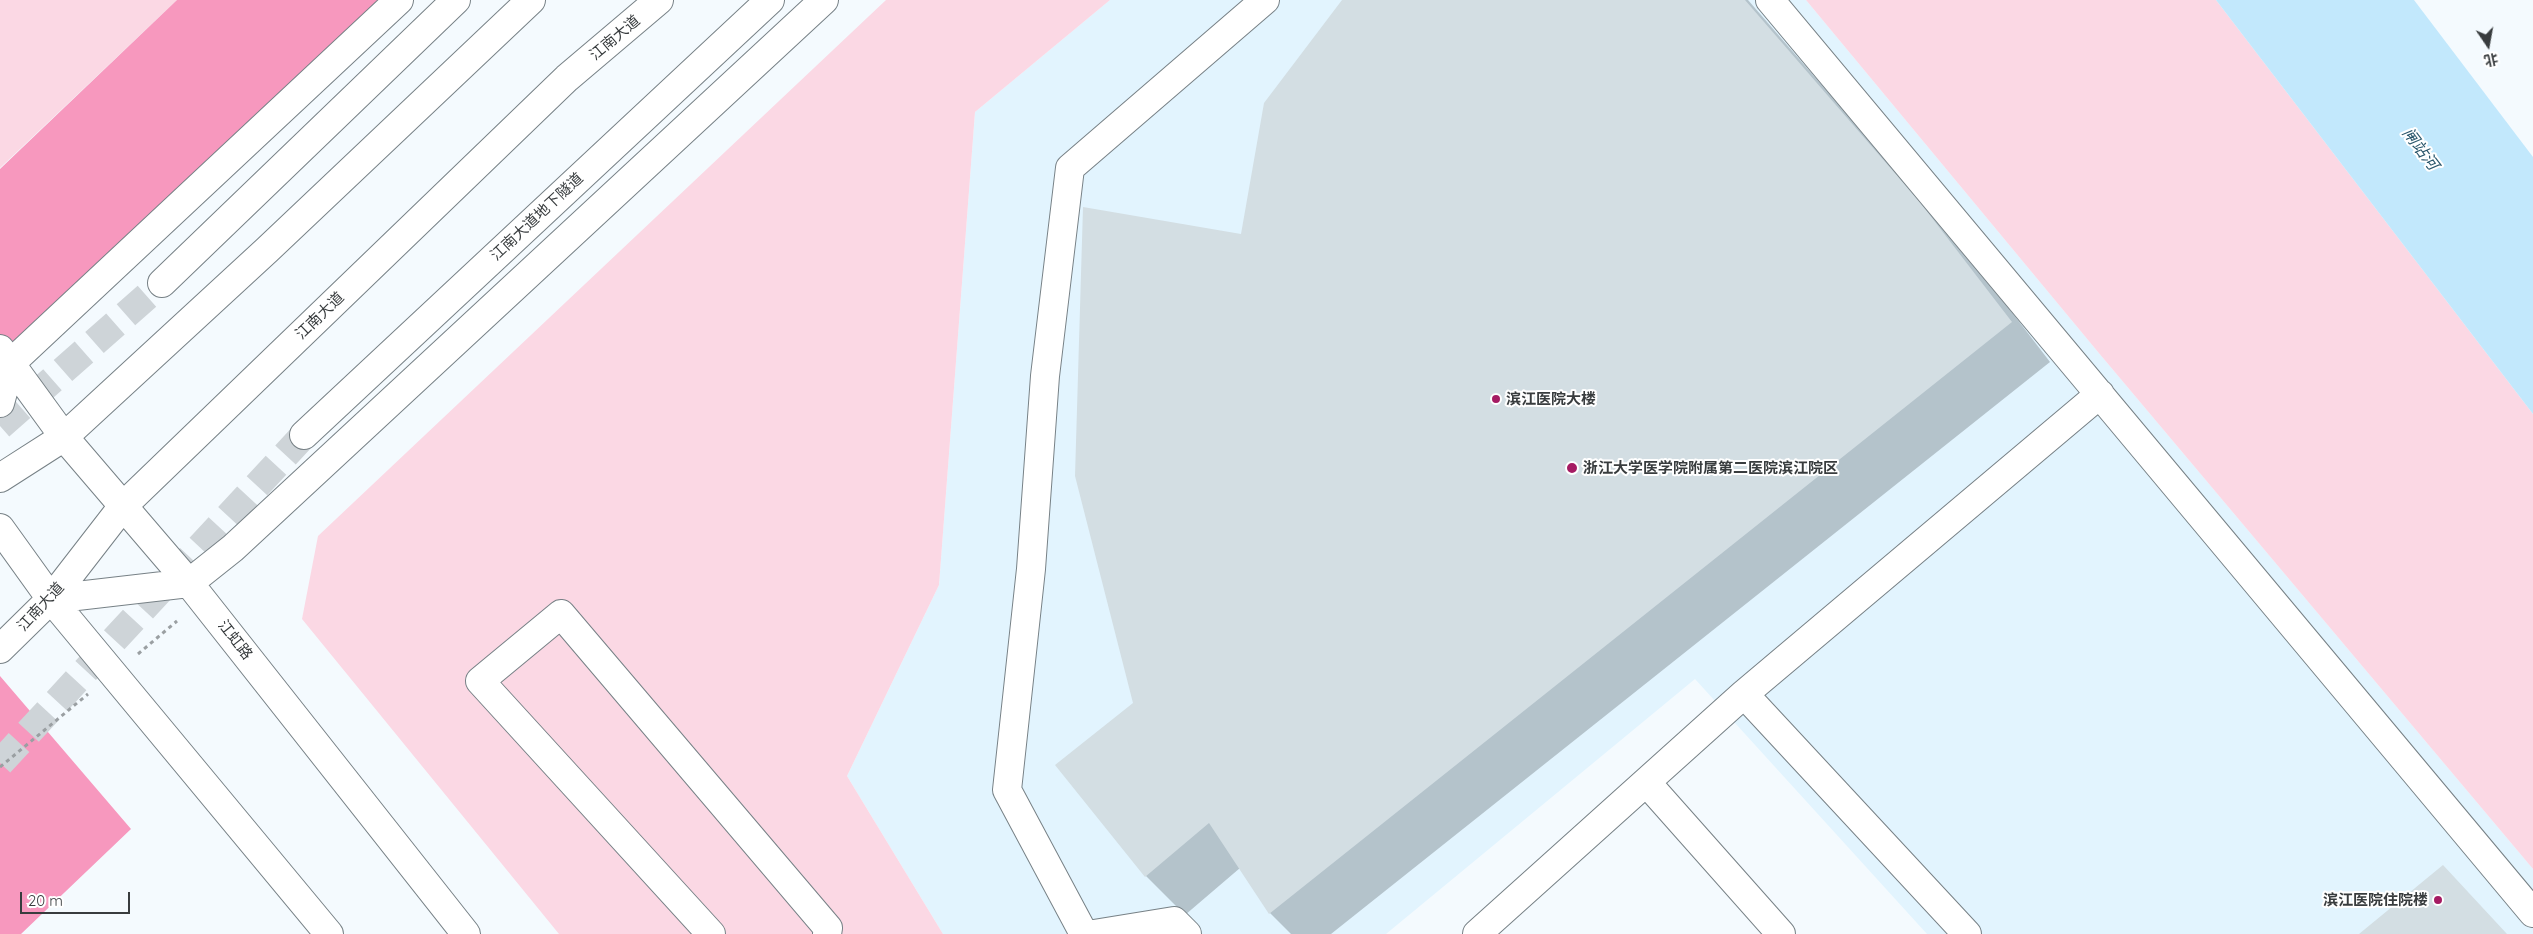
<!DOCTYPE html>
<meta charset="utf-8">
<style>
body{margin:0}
#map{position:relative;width:2533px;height:934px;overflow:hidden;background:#f4fafe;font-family:Quicksand,"Noto Sans SC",sans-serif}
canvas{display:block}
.north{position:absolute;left:2463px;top:20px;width:50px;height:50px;-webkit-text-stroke:4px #fff;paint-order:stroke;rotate:168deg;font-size:14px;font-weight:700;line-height:20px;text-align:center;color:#383c3e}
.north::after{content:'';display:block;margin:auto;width:18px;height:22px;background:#383c3e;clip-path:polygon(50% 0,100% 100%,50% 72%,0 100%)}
.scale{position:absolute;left:20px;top:892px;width:110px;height:22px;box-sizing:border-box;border:2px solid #383c3e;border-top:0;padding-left:6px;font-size:15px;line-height:18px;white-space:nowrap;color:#383c3e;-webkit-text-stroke:4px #fff;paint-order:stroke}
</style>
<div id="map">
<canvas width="2533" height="934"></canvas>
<div class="north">北</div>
<div class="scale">20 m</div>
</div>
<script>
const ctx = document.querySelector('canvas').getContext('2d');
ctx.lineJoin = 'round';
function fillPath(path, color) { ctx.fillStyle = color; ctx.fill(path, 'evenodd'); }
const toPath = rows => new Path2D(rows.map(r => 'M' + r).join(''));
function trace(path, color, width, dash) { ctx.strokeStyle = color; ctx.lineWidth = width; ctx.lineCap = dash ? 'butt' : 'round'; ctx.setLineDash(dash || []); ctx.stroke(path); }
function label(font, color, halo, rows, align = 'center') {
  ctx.font = font + ' Quicksand,"Noto Sans SC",sans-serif'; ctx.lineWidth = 4; ctx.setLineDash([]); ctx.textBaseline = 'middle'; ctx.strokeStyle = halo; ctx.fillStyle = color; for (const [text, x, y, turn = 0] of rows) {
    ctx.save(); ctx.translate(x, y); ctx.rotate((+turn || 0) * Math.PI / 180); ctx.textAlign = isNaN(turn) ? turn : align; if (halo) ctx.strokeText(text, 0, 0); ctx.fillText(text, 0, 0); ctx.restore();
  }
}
fillPath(toPath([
 [1110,0,1806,0,2098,352,2533,869,2533,934,1927,934,1695,679,1386,934,943,934,847,776,939,585,975,112]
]), '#e2f4fe');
fillPath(toPath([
 [0,0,177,0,0,168],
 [886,0,1110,0,975,112,939,585,847,776,943,934,559,934,302,619,318,536],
 [1806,0,2216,0,2533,414,2533,869,2098,352]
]), '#fbd8e4');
fillPath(toPath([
 [177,0,412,0,0,391,0,169],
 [0,676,131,829,21,934,0,934]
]), '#f798be');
fillPath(toPath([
 [2216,0,2414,0,2533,157,2533,414]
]), '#c2e8fc');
fillPath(toPath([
 [1343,0,1748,0,1958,242,2050,362,1331,934,1291,934,1270,913,1240,868,1185,915,1146,876,1057,765,1134,704,1242,236]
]), '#0003');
fillPath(toPath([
 [1342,0,1745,0,1919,201,2012,322,1269,914,1209,823,1145,877,1055,765,1133,703,1075,476,1083,207,1241,234,1264,103],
 [2443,865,2507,934,2359,934]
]), '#d3dee3');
trace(toPath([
 [0,426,162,283],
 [0,763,304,435]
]), '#ced4d8', 28, [28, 14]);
const minor = toPath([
 [1770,0,2533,913],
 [1744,694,1967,934],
 [1647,783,1781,934],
 [711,934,480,681,561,614,828,928,827,934],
 [1084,934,1007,790,1031,569,1045,376,1070,168,1265,0],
 [1094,934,1174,921,1187,934],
 [1477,934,1744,694,2100,394]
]);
const major = toPath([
 [0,349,64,437,189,583,466,934],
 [0,403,11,363,399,0],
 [0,478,64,437,267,250,531,0],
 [0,528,51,599,329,934],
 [51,599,189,583,233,548,824,0],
 [0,649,51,599,123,506,567,78,659,0]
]);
const highway = toPath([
 [162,283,456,0],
 [304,435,770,0]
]);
trace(minor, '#778186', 30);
trace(major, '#778186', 30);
trace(highway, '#778186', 30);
trace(toPath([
 [138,654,177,621],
 [0,767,88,694]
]), '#9a9fa2', 3, [4, 4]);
trace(minor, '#fff', 28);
trace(major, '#fff', 28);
trace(highway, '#fff', 28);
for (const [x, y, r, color] of [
 [1496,399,5,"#a51b63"],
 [1572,468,6,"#a51b63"],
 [2438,900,5,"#a51b63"]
]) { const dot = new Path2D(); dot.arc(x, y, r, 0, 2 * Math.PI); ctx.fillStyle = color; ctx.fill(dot); trace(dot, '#fff', 2); }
label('15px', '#383c3e', '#fff', [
 ["江南大道",615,38,-40],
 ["江南大道地下隧道",537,217,-43],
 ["江南大道",320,316,-44],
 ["江南大道",41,607,-47],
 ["江虹路",235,640,52]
]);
label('bold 15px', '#383c3e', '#fff', [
 ["滨江医院大楼",1506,399],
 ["浙江大学医学院附属第二医院滨江院区",1583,468],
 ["滨江医院住院楼",2428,900,"right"]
], 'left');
label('italic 16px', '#2a576c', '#fff', [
 ["闸站河",2420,149,53]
]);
</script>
